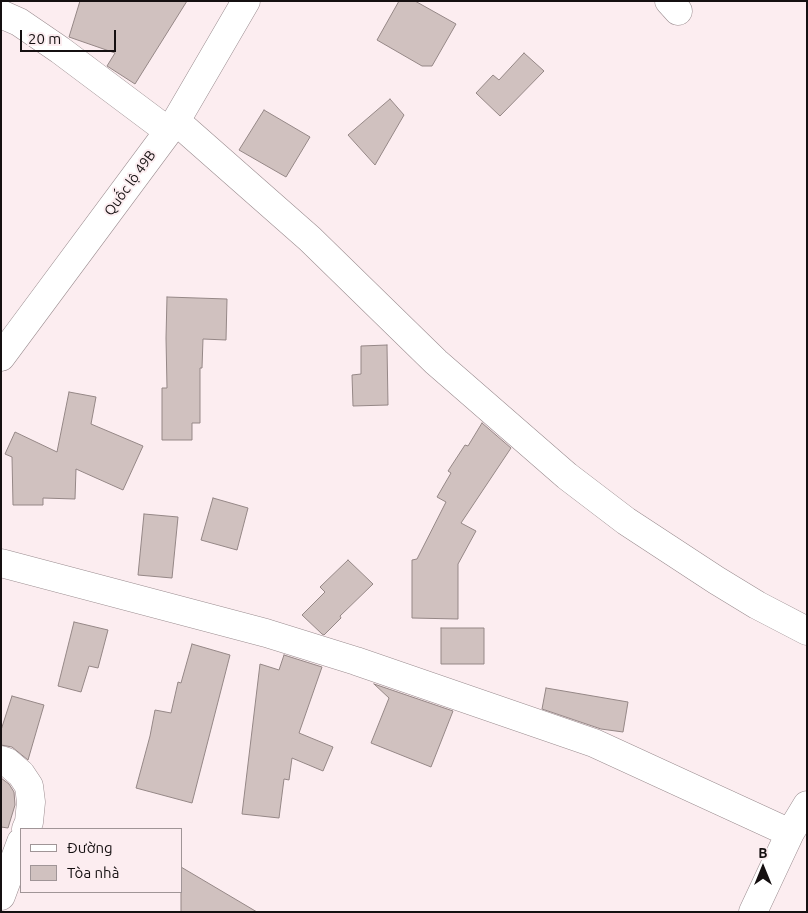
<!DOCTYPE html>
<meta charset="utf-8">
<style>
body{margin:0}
#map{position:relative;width:808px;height:913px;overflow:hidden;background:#fcedf0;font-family:Ubuntu,sans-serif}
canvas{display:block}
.frame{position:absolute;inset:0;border:2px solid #151011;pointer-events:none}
.legend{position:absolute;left:20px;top:828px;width:162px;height:65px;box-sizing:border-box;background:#fcedf0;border:1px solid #a09597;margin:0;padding:6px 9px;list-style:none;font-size:15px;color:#151011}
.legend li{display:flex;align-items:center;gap:10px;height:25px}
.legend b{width:25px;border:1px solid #a09597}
.north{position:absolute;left:738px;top:843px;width:50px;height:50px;-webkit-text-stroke:4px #fcedf0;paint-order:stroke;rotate:0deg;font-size:14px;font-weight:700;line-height:20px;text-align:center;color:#151011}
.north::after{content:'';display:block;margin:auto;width:18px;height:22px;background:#151011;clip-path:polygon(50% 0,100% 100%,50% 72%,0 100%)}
.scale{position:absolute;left:20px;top:30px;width:96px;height:22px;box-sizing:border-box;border:2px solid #151011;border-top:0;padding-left:6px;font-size:15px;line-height:18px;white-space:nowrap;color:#151011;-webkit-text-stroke:4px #fcedf0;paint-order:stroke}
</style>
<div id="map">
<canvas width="808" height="913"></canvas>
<div class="frame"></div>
<ul class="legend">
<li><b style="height:6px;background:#fff"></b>Đường</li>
<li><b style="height:14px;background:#d0c1bf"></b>Tòa nhà</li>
</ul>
<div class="north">B</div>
<div class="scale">20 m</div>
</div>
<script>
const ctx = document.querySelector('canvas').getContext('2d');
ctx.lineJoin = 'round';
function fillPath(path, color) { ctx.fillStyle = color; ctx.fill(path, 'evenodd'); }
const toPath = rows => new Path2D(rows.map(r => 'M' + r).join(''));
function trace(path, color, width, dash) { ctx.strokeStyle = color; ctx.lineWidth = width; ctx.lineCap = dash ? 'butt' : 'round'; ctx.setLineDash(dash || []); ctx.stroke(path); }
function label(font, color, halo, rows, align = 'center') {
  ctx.font = font + ' Ubuntu,sans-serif'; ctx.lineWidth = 4; ctx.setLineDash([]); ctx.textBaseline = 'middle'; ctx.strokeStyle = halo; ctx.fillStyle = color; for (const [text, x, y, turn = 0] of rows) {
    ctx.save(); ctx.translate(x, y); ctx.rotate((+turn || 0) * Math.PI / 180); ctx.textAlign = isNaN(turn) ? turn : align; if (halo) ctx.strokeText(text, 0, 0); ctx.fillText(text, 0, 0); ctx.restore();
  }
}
const building = toPath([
 [80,1,187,1,135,84,107,66,115,53,69,37,80,1],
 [399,1,415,1,456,24,432,66,422,66,377,40,399,1],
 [524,53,544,71,500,116,476,93,493,75,499,80,524,53],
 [390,99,404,115,375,165,348,135,390,99],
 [264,110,310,137,286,177,239,150,264,110],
 [167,297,227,299,226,340,203,339,202,368,200,368,200,423,192,423,192,440,162,440,162,388,167,388,166,338,167,297],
 [387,345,388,405,353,406,352,375,361,374,361,346,387,345],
 [69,392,96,397,91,424,143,446,123,490,76,469,75,499,43,498,43,505,13,505,12,457,5,454,15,432,57,452,69,392],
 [482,423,511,448,461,523,476,531,458,564,458,619,412,618,412,560,417,559,446,502,437,497,451,473,448,471,465,445,468,446,482,423],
 [213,498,248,508,237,550,201,540,213,498],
 [144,514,178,517,172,578,138,575,144,514],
 [348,560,373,584,340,616,341,618,324,635,322,634,302,615,325,592,320,587,348,560],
 [74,622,108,630,98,668,89,666,81,692,58,686,74,622],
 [441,628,484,628,484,664,441,664,441,628],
 [192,644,230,655,192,803,136,788,150,736,155,710,171,713,178,682,181,683,192,644],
 [284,655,322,667,299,733,333,747,323,771,292,758,289,780,284,779,279,818,242,814,260,664,279,670,284,655],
 [374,684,453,711,431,767,371,743,389,698,374,684],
 [546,688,628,702,623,732,601,729,542,709,546,688],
 [12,696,44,705,28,760,12,747,1,745,1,730,12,696],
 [1,778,9,784,14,792,15,805,8,828,1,827,1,778],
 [181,867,257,912,181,912,181,867]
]);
fillPath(building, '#d0c1bf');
trace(building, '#958786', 1);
const minor = toPath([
 [669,1,678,11],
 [1,14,19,22,60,50,168,131],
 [176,121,310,239,436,362,567,476,626,521,716,580,757,605,807,631],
 [1,563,266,633,356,661,594,743,790,833],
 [1,760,7,762,21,774,29,786,31,802,29,822,26,829],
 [1,896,21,842],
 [753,912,790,833,807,805]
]);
const major = toPath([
 [1,357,176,121,246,1]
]);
trace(minor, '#9a8c8f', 29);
trace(major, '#9a8c8f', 29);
trace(minor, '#fff', 28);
trace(major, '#fff', 28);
label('14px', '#151011', '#fcedf0', [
 ["Quốc lộ 49B",130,183,-54]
]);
</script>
